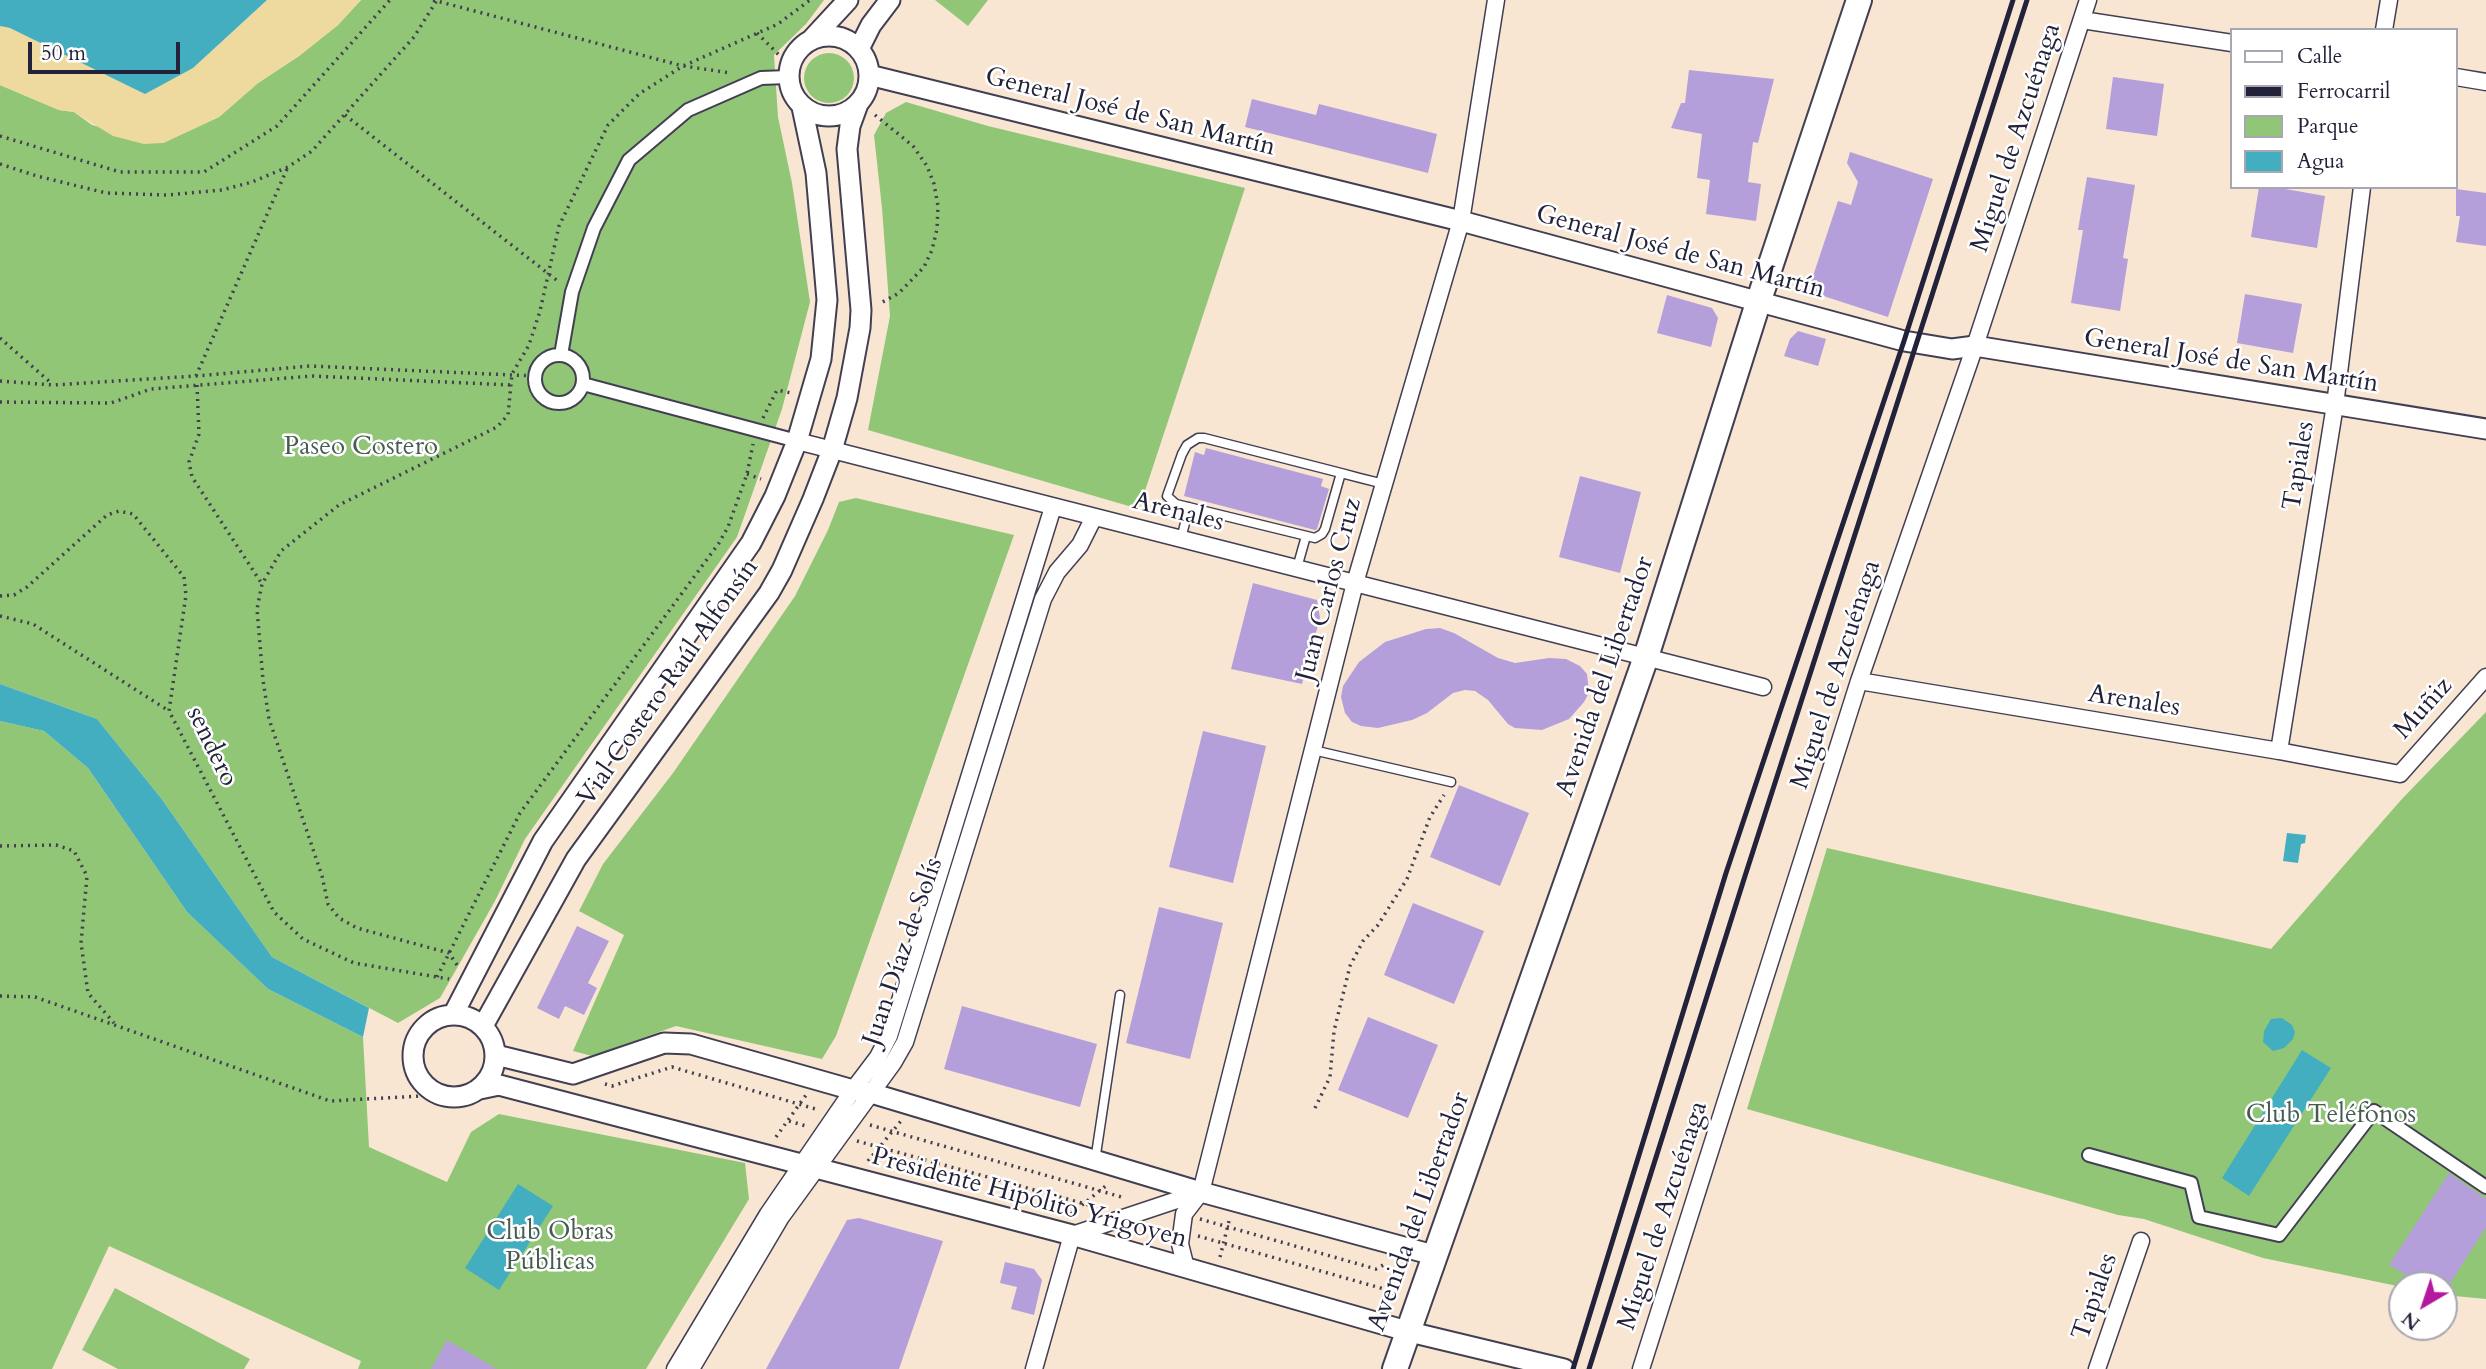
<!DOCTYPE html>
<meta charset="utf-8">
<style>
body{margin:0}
#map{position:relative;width:2486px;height:1369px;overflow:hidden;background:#f8e6d3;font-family:Cardo,serif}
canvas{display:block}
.legend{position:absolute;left:2230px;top:28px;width:228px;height:161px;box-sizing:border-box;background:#fff;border:2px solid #a7a7b1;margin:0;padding:9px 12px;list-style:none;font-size:21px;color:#22223b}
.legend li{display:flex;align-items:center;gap:14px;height:35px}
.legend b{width:35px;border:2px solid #a7a7b1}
.north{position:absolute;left:2388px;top:1271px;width:70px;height:70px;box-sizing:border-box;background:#fff;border:2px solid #a7a7b1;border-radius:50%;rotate:219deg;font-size:19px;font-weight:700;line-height:28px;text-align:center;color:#22223b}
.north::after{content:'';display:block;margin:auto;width:24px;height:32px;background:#b5179e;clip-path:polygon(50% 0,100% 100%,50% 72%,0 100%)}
.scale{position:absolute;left:28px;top:42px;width:152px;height:32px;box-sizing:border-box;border:4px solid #22223b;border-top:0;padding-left:9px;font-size:21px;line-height:24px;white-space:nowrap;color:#22223b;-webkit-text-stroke:5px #fff;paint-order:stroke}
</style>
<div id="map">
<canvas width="2486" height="1369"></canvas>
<ul class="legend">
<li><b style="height:9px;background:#fff"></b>Calle</li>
<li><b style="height:9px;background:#22223b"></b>Ferrocarril</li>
<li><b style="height:19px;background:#91c677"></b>Parque</li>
<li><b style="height:19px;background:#42aec0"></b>Agua</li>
</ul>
<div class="north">N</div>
<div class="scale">50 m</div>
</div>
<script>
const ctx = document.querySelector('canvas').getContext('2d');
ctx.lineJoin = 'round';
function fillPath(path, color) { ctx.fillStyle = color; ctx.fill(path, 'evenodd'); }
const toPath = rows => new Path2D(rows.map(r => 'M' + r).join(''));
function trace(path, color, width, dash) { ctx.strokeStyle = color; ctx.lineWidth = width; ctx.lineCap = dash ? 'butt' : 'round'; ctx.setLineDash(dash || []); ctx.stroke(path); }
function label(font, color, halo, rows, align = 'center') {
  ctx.font = font + ' Cardo,serif'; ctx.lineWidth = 5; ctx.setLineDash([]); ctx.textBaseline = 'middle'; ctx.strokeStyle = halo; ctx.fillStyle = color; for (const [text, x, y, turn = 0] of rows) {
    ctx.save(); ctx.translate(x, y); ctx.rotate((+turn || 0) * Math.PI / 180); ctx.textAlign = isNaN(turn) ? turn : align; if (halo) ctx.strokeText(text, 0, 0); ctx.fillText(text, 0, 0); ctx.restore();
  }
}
fillPath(toPath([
 [361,0,824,0,806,24,774,55,778,117,792,183,810,302,782,409,737,537,525,839,495,901,440,998,398,1023,272,957,161,798,97,719,0,684,0,85,59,110,74,112,92,125,163,143,219,117,258,83,299,56,338,25],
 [935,0,988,0,968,26],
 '804 78a25 25 0 1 1 50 0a25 25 0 1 1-50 0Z',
 [906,102,988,126,1245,188,1139,509,868,430,890,316,882,208,874,135,886,113],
 [856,498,1014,535,836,1036,822,1059,676,1026,592,1056,573,1051,624,935,579,911,603,864,673,773,795,596,828,530,839,502],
 [2486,712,2486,1299,2444,1295,2444,1285,2402,1285,2402,1287,2263,1258,2144,1219,2118,1215,1747,1109,1827,848,2271,949,2401,800],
 [0,721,44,731,88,768,187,912,268,989,363,1037,369,1147,447,1182,471,1132,499,1114,745,1163,749,1199,646,1369,358,1369,361,1361,109,1246,52,1369,0,1369],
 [115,1288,250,1359,244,1369,118,1369,82,1350]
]), '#91c677');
fillPath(toPath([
 [267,0,361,0,338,25,299,56,258,83,219,117,163,143,144,144,113,136,74,112,59,110,0,85,0,26,193,68]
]), '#eeda9e');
fillPath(toPath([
 [0,0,267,0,193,68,145,94,10,28,0,26],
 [0,684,97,719,161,798,272,957,369,1008,363,1037,268,989,187,912,88,768,44,731,0,721],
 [2287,833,2306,835,2305,843,2301,844,2298,863,2283,861],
 [2282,1018,2292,1025,2295,1032,2293,1039,2284,1048,2273,1051,2263,1042,2264,1031,2271,1019],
 [2302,1050,2331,1068,2249,1196,2222,1178],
 [518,1184,553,1206,499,1290,465,1268]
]), '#42aec0');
fillPath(toPath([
 [1689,70,1774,79,1758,143,1753,142,1748,182,1761,184,1756,221,1706,214,1710,180,1697,178,1702,134,1671,128,1681,103,1685,103],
 [2113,77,2164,84,2157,136,2106,129],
 [1252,99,1316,115,1319,104,1437,134,1428,173,1245,127],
 [1850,152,1933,179,1888,317,1808,291,1838,201,1851,205,1858,182,1847,163],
 [2087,177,2135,185,2123,258,2128,259,2120,311,2071,303,2083,230,2078,230],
 [2259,187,2274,187,2325,196,2317,248,2251,237],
 [2456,189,2486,193,2486,246,2456,242,2460,216,2456,216],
 [2245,294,2302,304,2293,353,2237,343],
 [1667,295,1712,308,1718,318,1711,347,1657,333],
 [1798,331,1826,339,1818,366,1784,356,1790,339],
 [1206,448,1323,479,1321,486,1329,489,1317,529,1315,530,1184,496,1195,452,1204,455],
 [1580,476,1641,492,1620,573,1559,557],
 [1253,583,1317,600,1320,618,1302,684,1231,669],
 [1440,628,1454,633,1498,658,1515,663,1549,658,1566,659,1580,666,1587,674,1589,693,1584,702,1569,719,1542,730,1515,728,1508,724,1488,700,1475,691,1465,690,1453,693,1427,713,1412,720,1378,728,1361,726,1352,722,1345,713,1341,697,1343,686,1359,662,1385,642,1426,629],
 [1203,731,1266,746,1233,883,1169,867],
 [1459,785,1529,813,1500,886,1430,857],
 [1413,903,1484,931,1454,1004,1384,975],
 [1159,907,1223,923,1190,1059,1126,1043],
 [577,926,609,941,588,983,597,988,584,1015,565,1006,559,1019,537,1008],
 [962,1006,1097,1044,1080,1107,944,1069],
 [1368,1017,1438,1045,1408,1118,1338,1090],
 [2449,1173,2486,1199,2486,1227,2449,1285,2424,1285,2389,1265],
 [859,1218,943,1241,899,1369,766,1369,847,1220],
 [1005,1262,1034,1269,1042,1280,1034,1315,1011,1309,1017,1287,1000,1283],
 [447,1340,497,1369,431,1369]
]), '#b49fda');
const service = toPath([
 [1341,473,1325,529,1322,534,1315,538,1176,504,1167,496,1182,454,1187,445,1198,438,1204,438,1341,473,1360,478,1384,484],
 [1181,539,1189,507],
 [1297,568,1306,536],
 [1313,750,1451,782],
 [1095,1161,1120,995]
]);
const pedestrian = toPath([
 [561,355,572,292,594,228,629,160,688,110,761,78,788,77],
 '535 379a24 24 0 1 1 48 0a24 24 0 1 1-48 0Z',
 [583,384,797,441],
 [2089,1155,2191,1183,2199,1217,2279,1235,2374,1111,2486,1187]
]);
const minor = toPath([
 [2082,20,2232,43],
 [2384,30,2389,0],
 [2456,77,2486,82],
 [797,441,1763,687],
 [1859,681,2279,751,2400,774,2486,677],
 [2279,751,2335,405,2362,187],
 [1186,1268,1180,1244,1184,1214,1201,1192,1355,583,1461,221,1496,0],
 [675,1369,768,1214,853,1090,878,1057,889,1036,1053,507],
 [691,1369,781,1217,893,1063,905,1042,1043,599,1057,572,1080,545,1094,517],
 [1034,1369,1072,1235,1201,1192],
 [1641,1369,1859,681,1975,346,2088,0],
 [2097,1369,2141,1241]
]);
const tertiary = toPath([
 '789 76a40 40 0 1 1 80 0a40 40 0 1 1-80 0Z',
 [811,40,848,0],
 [859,49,871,25,890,0],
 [869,75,1461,221,1904,341,1952,349,1975,346,2486,429],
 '413 1056a41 41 0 1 1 82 0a41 41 0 1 1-82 0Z',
 [453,1015,543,841,751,543,775,496,797,441,821,359,827,300,816,173,802,107],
 [483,1026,576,859,769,593,782,570,813,499,832,450,847,398,860,328,861,310,847,149,850,126,858,104],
 [496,1055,573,1074,664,1043,691,1044,853,1090,871,1093,1201,1192,1437,1256],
 [480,1089,499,1085,1072,1235,1410,1332,1564,1369]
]);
const primary = toPath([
 [1395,1369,1646,657,1758,303,1859,0]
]);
trace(service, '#423f52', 11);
trace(pedestrian, '#423f52', 16);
trace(minor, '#423f52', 19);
trace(tertiary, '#423f52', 23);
trace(primary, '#423f52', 28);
trace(toPath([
 [433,0,683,66,731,73],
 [757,33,785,61],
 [345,115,559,282],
 [875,115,913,146,927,166,934,184,938,206,937,229,932,250,924,267,899,293,879,304],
 [0,136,120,172,204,172,277,126,390,0],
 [0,164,37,176,106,193,167,195,222,190,252,182,288,167,312,151,414,37,437,0],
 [0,338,51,383],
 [196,376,287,169],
 [0,381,53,385,196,376,310,366,535,376],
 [197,385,199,434,189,462,192,477,262,584],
 [0,402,111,403,151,389,312,376,511,385],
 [763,418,777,390,791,393],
 [747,474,761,479],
 [0,596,14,595,27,587,107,515,119,511,133,514,184,577,186,595,169,711,274,912,303,939,354,963,449,979],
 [0,616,33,624,169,711],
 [0,846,56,845,74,851,87,876,81,943,88,993,114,1023],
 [457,965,449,953,357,928,339,918,328,904,322,876,269,719,263,680,257,609,262,584,281,551,339,505,497,427,508,415,512,374,529,345,540,311,559,226,608,125,639,94,683,66,778,24,810,0],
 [437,977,520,813,719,543,728,527,747,474,753,444],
 [0,996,35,997,330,1101,439,1095],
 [605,1084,612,1086,672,1067,819,1110],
 [1315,1108,1330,1077,1334,1031,1350,966,1363,941,1378,925,1407,879,1430,817,1444,795],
 [789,1121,806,1126],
 [870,1125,1125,1198],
 [776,1137,806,1095],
 [857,1141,1096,1207],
 [868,1161,901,1121],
 [1071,1214,1108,1184],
 [1200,1219,1376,1269,1387,1263],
 [1198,1236,1384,1289,1398,1296],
 [1220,1257,1230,1217]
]), '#423f52', 3.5, [2, 5]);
trace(service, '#fff', 8);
trace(pedestrian, '#fff', 12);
trace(minor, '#fff', 16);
trace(tertiary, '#fff', 19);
trace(primary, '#fff', 24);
trace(toPath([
 [1573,1369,1726,873,1904,341,2013,0],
 [1589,1369,1745,876,2027,0]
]), '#22223b', 5);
label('26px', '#22223b', '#fff', [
 ["General José de San Martín",1130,113,14],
 ["Miguel de Azcuénaga",2017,138,-72],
 ["General José de San Martín",1680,253,15],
 ["General José de San Martín",2231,362,9],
 ["Tapiales",2300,466,-81],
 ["Arenales",1178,513,14],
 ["Juan Carlos Cruz",1330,590,-75],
 ["Miguel de Azcuénaga",1837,675,-72],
 ["Avenida del Libertador",1606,677,-71],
 ["Vial Costero Raúl Alfonsín",669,683,-55],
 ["Arenales",2134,702,9],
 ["Muñiz",2424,709,-48],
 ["sendero",211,747,64],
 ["Juan Díaz de Solís",904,952,-71],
 ["Presidente Hipólito Yrigoyen",1029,1199,15],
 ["Avenida del Libertador",1420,1212,-70],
 ["Miguel de Azcuénaga",1664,1216,-72],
 ["Tapiales",2096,1297,-71]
]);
label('26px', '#495b50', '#fff', [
 ["Paseo Costero",361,448],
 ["Club Teléfonos",2331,1116],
 ["Club Obras",550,1233],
 ["Públicas",550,1263]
]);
</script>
